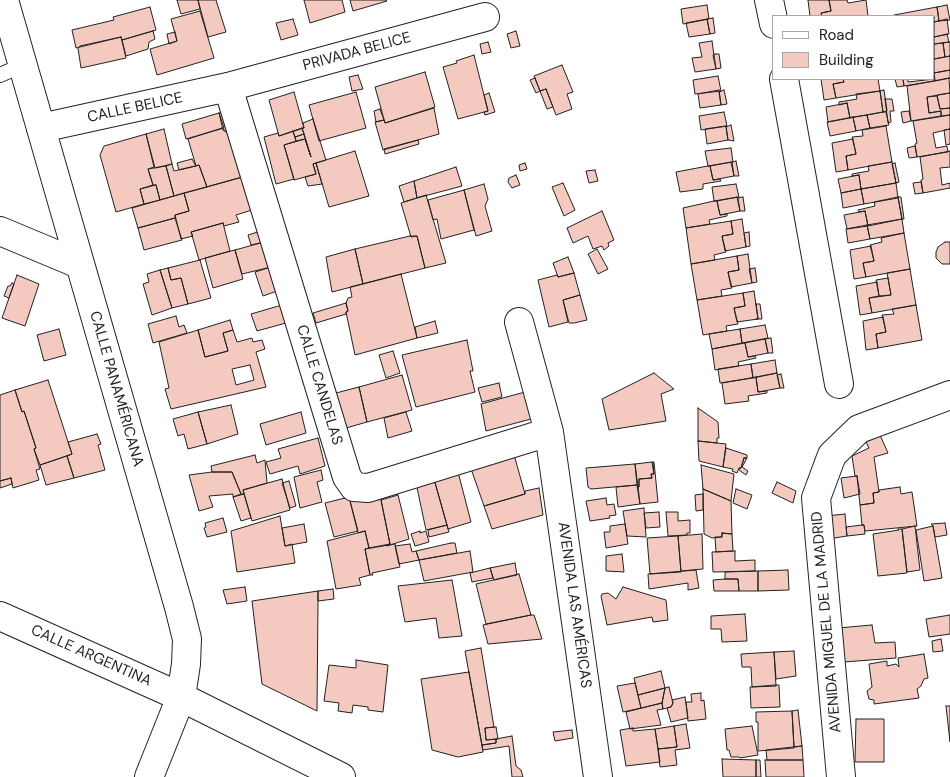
<!DOCTYPE html>
<meta charset="utf-8">
<style>
body{margin:0}
#map{position:relative;width:950px;height:777px;overflow:hidden;background:#fff;font-family:"DM Sans",sans-serif}
canvas{display:block}
.legend{position:absolute;left:772px;top:15px;width:162px;height:65px;box-sizing:border-box;background:#fff;border:1px solid #a7a7a7;margin:0;padding:6px 9px;list-style:none;font-size:15px;color:#222}
.legend li{display:flex;align-items:center;gap:10px;height:25px}
.legend b{width:25px;border:1px solid #a7a7a7}
</style>
<div id="map">
<canvas width="950" height="777"></canvas>
<ul class="legend">
<li><b style="height:6px;background:#fff"></b>Road</li>
<li><b style="height:14px;background:#f3c9c0"></b>Building</li>
</ul>
</div>
<script>
const ctx = document.querySelector('canvas').getContext('2d');
ctx.lineJoin = 'round';
function fillPath(path, color) { ctx.fillStyle = color; ctx.fill(path, 'evenodd'); }
const toPath = rows => new Path2D(rows.map(r => 'M' + r).join(''));
function trace(path, color, width, dash) { ctx.strokeStyle = color; ctx.lineWidth = width; ctx.lineCap = dash ? 'butt' : 'round'; ctx.setLineDash(dash || []); ctx.stroke(path); }
function label(font, color, halo, rows, align = 'center') {
  ctx.font = font + ' "DM Sans",sans-serif'; ctx.lineWidth = 4; ctx.setLineDash([]); ctx.textBaseline = 'middle'; ctx.strokeStyle = halo; ctx.fillStyle = color; for (const [text, x, y, turn = 0] of rows) {
    ctx.save(); ctx.translate(x, y); ctx.rotate((+turn || 0) * Math.PI / 180); ctx.textAlign = isNaN(turn) ? turn : align; if (halo) ctx.strokeText(text, 0, 0); ctx.fillText(text, 0, 0); ctx.restore();
  }
}
const building = toPath([
 [177,0,198,0,200,9,181,14,177,0],
 [198,0,216,0,226,32,208,37,198,0],
 [304,0,342,0,345,12,310,23,304,0],
 [350,0,386,0,387,1,353,11,350,0],
 [808,0,829,0,831,11,821,13,822,16,810,16,808,0],
 [829,0,847,0,848,3,866,0,868,16,822,16,821,13,831,11,829,0],
 [707,5,709,19,683,24,681,9,707,5],
 [947,5,950,20,939,21,937,7,947,5],
 [150,7,156,30,122,40,121,37,76,48,72,30,114,20,113,17,150,7],
 [937,7,939,21,934,22,934,16,895,16,894,15,937,7],
 [200,11,214,58,157,75,150,49,177,41,171,19,200,11],
 [713,18,715,33,710,34,707,19,713,18],
 [293,19,298,35,281,40,276,23,293,19],
 [707,19,710,34,689,37,686,23,707,19],
 [947,19,949,34,934,37,934,22,947,19],
 [153,31,155,39,149,42,148,49,126,56,122,40,153,31],
 [516,31,520,46,511,48,507,34,516,31],
 [175,32,177,41,169,44,167,34,175,32],
 [947,34,949,42,934,44,934,37,947,34],
 [121,37,126,58,81,68,78,48,80,46,121,37],
 [712,41,716,69,695,72,692,58,702,57,699,43,712,41],
 [488,42,491,52,482,54,480,44,488,42],
 [949,42,950,42,950,56,945,57,943,43,949,42],
 [943,43,945,57,934,59,934,44,943,43],
 [715,54,719,54,721,68,716,69,713,55,715,54],
 [474,55,488,111,458,119,443,67,457,63,456,61,474,55],
 [950,56,950,70,934,73,934,59,950,56],
 [562,65,573,92,567,94,572,109,556,115,546,89,540,91,534,76,562,65],
 [950,70,950,78,935,81,934,73,950,70],
 [425,72,435,107,385,123,375,87,425,72],
 [358,75,363,89,352,91,349,77,358,75],
 [718,76,721,91,695,94,693,80,718,76],
 [934,76,935,81,904,86,903,79,908,79,908,82,934,79,934,76],
 [535,78,540,91,536,93,530,80,535,78],
 [949,78,950,93,927,97,929,113,941,111,941,116,911,121,907,86,949,78],
 [821,79,843,79,844,82,833,84,836,98,824,100,821,79],
 [843,79,878,79,880,91,836,98,833,84,844,82,843,79],
 [895,79,903,79,904,86,897,87,895,79],
 [546,89,553,107,547,109,540,91,546,89],
 [719,90,721,105,700,108,698,94,719,90],
 [724,90,727,104,721,105,719,92,724,90],
 [884,90,887,111,883,112,880,91,884,90],
 [880,91,883,112,850,118,847,103,839,105,839,102,857,99,856,94,880,91],
 [294,92,304,128,279,136,269,100,294,92],
 [356,92,366,128,319,141,309,105,356,92],
 [489,93,495,112,485,115,484,112,488,111,484,95,489,93],
 [950,93,950,108,940,109,937,95,950,93],
 [937,96,940,109,950,108,950,115,941,116,941,111,929,113,927,97,937,96],
 [885,99,892,99,894,111,890,111,891,122,888,123,885,99],
 [847,103,850,118,828,122,826,107,847,103],
 [434,108,439,134,383,150,375,122,384,120,385,123,434,108],
 [380,109,384,120,376,122,374,111,380,109],
 [228,111,229,134,223,130,219,113,228,111],
 [909,111,911,121,903,123,901,112,909,111],
 [724,112,727,126,701,130,699,116,724,112],
 [883,112,886,112,889,125,870,128,867,115,883,112],
 [219,113,224,128,186,139,182,124,219,113],
 [867,115,870,128,856,131,853,117,867,115],
 [950,115,950,129,933,133,936,148,947,146,948,152,917,157,915,144,917,143,913,121,950,115],
 [853,117,856,131,830,136,827,122,853,117],
 [313,119,326,160,313,164,316,174,294,180,284,145,305,139,311,157,302,128,304,128,303,123,313,119],
 [731,125,734,141,728,140,726,127,731,125],
 [726,126,728,140,707,144,705,129,726,126],
 [886,126,892,162,848,170,846,156,856,154,852,137,863,136,862,130,886,126],
 [222,128,229,134,246,176,207,187,199,165,196,166,188,139,222,128],
 [302,128,304,134,295,137,293,131,302,128],
 [164,129,172,164,155,168,146,134,164,129],
 [950,129,950,144,946,145,944,130,950,129],
 [293,131,296,141,284,145,294,179,276,184,264,137,278,133,279,136,293,131],
 [146,134,154,167,148,169,153,185,140,189,144,204,116,212,100,155,104,146,146,134],
 [304,134,311,157,305,139,296,141,295,137,304,134],
 [853,139,856,154,846,156,848,170,836,172,832,143,853,139],
 [418,140,419,144,385,154,384,149,418,140],
 [915,146,917,157,909,158,907,148,915,146],
 [731,148,733,162,708,166,705,151,731,148],
 [355,151,369,196,329,207,316,163,355,151],
 [950,151,950,167,940,168,942,185,950,183,950,188,923,193,921,180,923,179,920,157,950,151],
 [192,159,196,166,179,170,177,163,192,159],
 [736,161,739,176,734,176,732,162,736,161],
 [731,162,734,176,713,180,710,166,731,162],
 [892,162,896,183,861,189,859,175,852,176,852,174,869,171,868,166,892,162],
 [316,163,322,184,308,186,305,177,316,174,313,164,316,163],
 [525,163,527,169,520,171,519,165,525,163],
 [895,163,899,182,896,183,892,164,895,163],
 [172,164,174,171,199,165,207,187,174,196,166,166,172,164],
 [166,166,174,196,160,200,156,185,153,185,148,169,166,166],
 [708,166,710,166,713,180,720,179,721,181,703,184,703,189,680,192,676,172,708,166],
 [456,167,462,186,417,198,414,181,456,167],
 [595,170,598,181,589,183,586,171,595,170],
 [516,175,520,185,512,188,508,182,509,178,516,175],
 [859,175,861,189,841,193,838,179,859,175],
 [246,176,255,209,236,215,239,222,224,226,223,223,191,232,193,236,181,239,175,215,189,211,184,193,246,176],
 [414,181,417,198,404,202,399,186,414,181],
 [921,182,923,193,915,194,913,183,921,182],
 [563,183,575,210,564,216,552,187,563,183],
 [896,183,898,198,864,204,861,189,896,183],
 [484,184,488,199,485,206,492,231,476,236,464,190,484,184],
 [736,184,739,197,714,201,712,187,736,184],
 [156,185,160,200,144,204,140,189,156,185],
 [861,189,864,204,843,208,841,193,861,189],
 [464,190,474,230,441,239,437,219,433,220,428,200,464,190],
 [184,193,189,211,175,215,175,218,138,228,132,208,184,193],
 [426,195,446,263,425,268,417,236,411,237,401,203,426,195],
 [737,197,740,211,720,215,717,201,737,197],
 [743,197,745,211,740,211,738,198,743,197],
 [898,197,901,197,904,219,902,219,898,197],
 [898,197,902,219,868,226,865,211,859,212,858,210,875,206,874,202,898,197],
 [714,201,717,201,720,215,727,214,727,216,709,220,710,224,686,228,683,208,714,201],
 [602,211,614,240,608,243,609,246,604,250,602,246,593,249,588,236,573,243,567,228,602,211],
 [865,211,868,226,847,229,844,215,865,211],
 [175,218,182,240,144,250,138,228,175,218],
 [742,219,746,247,725,251,722,236,733,234,731,221,742,219],
 [902,219,904,233,870,239,867,225,902,219],
 [731,221,733,234,722,236,726,252,714,255,715,260,691,264,686,228,731,221],
 [223,223,230,251,199,260,191,232,223,223],
 [867,225,870,239,848,243,846,229,867,225],
 [261,231,264,242,251,245,248,235,261,231],
 [749,232,750,246,746,247,744,233,749,232],
 [904,233,910,269,866,277,863,263,874,261,870,245,882,242,881,238,904,233],
 [410,236,417,236,425,268,363,284,355,249,410,236],
 [264,242,271,267,242,274,235,250,264,242],
 [945,242,950,242,950,264,942,264,936,258,936,252,938,247,945,242],
 [871,246,874,261,863,263,866,277,854,279,850,250,871,246],
 [355,249,363,284,332,292,326,257,355,249],
 [597,249,608,269,598,274,588,254,597,249],
 [235,250,243,279,213,288,205,258,235,250],
 [748,254,752,283,731,287,728,272,739,270,737,256,748,254],
 [737,256,739,270,728,272,732,288,721,290,722,296,697,300,691,264,737,256],
 [568,257,574,273,558,277,553,263,568,257],
 [200,260,211,298,188,304,181,278,171,280,168,268,200,260],
 [271,267,277,291,263,296,255,272,271,267],
 [168,268,171,280,181,278,188,304,172,308,160,270,168,268],
 [755,268,757,282,752,283,749,269,755,268],
 [910,269,916,305,872,313,869,298,891,295,887,273,910,269],
 [160,270,172,308,152,315,143,284,149,282,147,274,160,270],
 [574,273,580,295,563,300,568,322,549,327,538,280,557,275,558,277,574,273],
 [401,274,417,338,355,355,346,312,348,311,346,303,348,298,352,297,350,287,401,274],
 [17,275,39,284,25,326,2,318,17,275],
 [888,278,891,295,879,296,876,280,888,278],
 [877,282,879,296,869,298,872,313,860,315,856,286,877,282],
 [12,283,14,284,9,298,4,296,8,286,10,286,12,283],
 [754,291,758,319,737,322,734,308,745,306,743,293,754,291],
 [743,293,745,306,734,308,738,324,726,326,727,331,703,335,697,300,743,293],
 [580,295,587,320,574,323,569,323,563,300,580,295],
 [346,303,348,311,346,312,346,314,316,323,313,313,346,303],
 [756,304,760,304,762,319,756,319,758,319,756,304],
 [282,305,286,323,257,331,251,314,282,305],
 [916,305,922,340,878,348,876,334,886,332,882,315,894,314,892,309,916,305],
 [176,316,179,327,184,325,187,333,153,343,148,324,176,316],
 [883,317,886,332,876,334,878,348,866,350,863,321,883,317],
 [230,320,233,330,223,333,228,351,205,357,198,330,230,320],
 [435,321,438,333,417,338,415,327,435,321],
 [765,325,768,338,742,343,740,329,765,325],
 [59,329,66,355,44,361,37,335,59,329],
 [740,329,742,343,712,349,709,334,740,329],
 [198,330,205,357,228,351,223,333,233,330,237,342,252,338,253,342,262,340,265,349,256,352,266,387,171,409,165,389,169,388,159,342,198,330],
 [250,365,254,380,236,385,232,369,250,365],
 [771,338,773,353,768,353,765,339,771,338],
 [765,339,768,353,748,357,745,343,765,339],
 [467,340,473,371,470,371,475,392,416,407,402,355,467,340],
 [745,343,748,357,755,356,756,358,738,362,739,366,715,370,712,349,745,343],
 [393,351,400,373,386,378,379,355,393,351],
 [775,360,777,373,753,378,751,364,775,360],
 [751,364,753,378,720,383,718,369,751,364],
 [654,373,674,389,661,394,666,421,609,430,602,399,654,373],
 [777,373,780,388,758,392,756,377,777,373],
 [781,374,784,388,780,388,777,375,781,374],
 [402,375,412,410,367,422,359,387,402,375],
 [756,377,758,392,767,391,767,393,748,396,749,401,725,404,722,383,756,377],
 [48,380,72,454,40,465,34,449,36,448,24,411,22,412,15,390,48,380],
 [499,383,502,397,482,402,478,388,499,383],
 [359,387,367,422,346,428,336,393,359,387],
 [15,390,22,412,24,411,36,448,34,449,40,469,36,470,39,480,13,488,11,478,0,481,0,395,15,390],
 [525,392,531,419,486,431,481,404,525,392],
 [231,405,238,434,207,444,198,412,231,405],
 [698,408,718,422,719,438,717,438,717,443,698,441,698,408],
 [198,412,207,444,188,449,184,434,178,436,173,419,198,412],
 [301,412,306,433,266,445,260,424,301,412],
 [406,412,412,431,388,438,384,418,406,412],
 [97,434,101,444,98,445,105,470,74,478,67,456,72,454,68,442,97,434],
 [880,435,888,453,874,457,879,492,873,493,874,503,860,505,857,476,855,476,852,456,869,448,866,442,880,435],
 [318,438,325,466,300,474,298,466,270,474,266,462,281,458,278,449,318,438],
 [698,441,726,444,723,467,699,461,698,441],
 [726,448,747,455,747,458,744,458,741,468,739,468,737,473,732,471,733,469,723,467,726,448],
 [513,451,525,494,484,506,469,463,513,451],
 [255,455,257,463,265,460,267,483,243,490,244,494,241,494,232,472,212,472,211,466,255,455],
 [67,456,74,478,46,485,40,465,67,456],
 [744,458,747,458,742,467,748,471,746,475,739,470,739,468,741,468,744,458],
 [652,462,654,474,651,474,652,478,639,479,639,487,638,487,635,464,652,462],
 [653,462,654,462,658,502,640,504,638,487,639,487,639,479,652,478,651,474,654,474,653,462],
 [635,464,637,485,591,489,588,487,586,468,635,464],
 [701,465,734,474,731,501,703,489,701,465],
 [321,470,323,480,317,482,322,502,300,508,294,477,321,470],
 [212,472,232,472,241,494,233,497,233,494,209,496,213,507,199,511,189,475,212,472],
 [458,472,471,522,448,529,434,479,458,472],
 [857,476,860,494,844,498,841,478,857,476],
 [11,478,12,484,0,488,0,481,11,478],
 [282,479,290,510,252,521,243,490,282,479],
 [434,479,447,525,426,530,416,483,434,479],
 [289,481,296,506,290,508,282,483,289,481],
 [777,482,796,491,793,503,772,493,777,482],
 [637,485,640,504,618,507,616,487,637,485],
 [900,487,901,494,912,492,917,526,865,531,864,525,862,525,860,505,874,503,873,493,879,492,879,490,900,487],
 [539,488,543,515,492,529,484,506,525,494,525,491,539,488],
 [703,489,731,501,732,534,722,533,722,537,712,538,704,534,703,489],
 [736,489,752,495,747,509,733,503,736,489],
 [244,494,251,518,241,521,233,497,244,494],
 [703,494,703,510,696,511,695,495,703,494],
 [380,495,390,544,369,548,365,531,358,533,350,501,380,495],
 [398,495,409,539,387,546,386,545,390,544,381,500,398,495],
 [349,497,358,531,334,537,325,503,349,497],
 [606,498,607,505,614,504,616,515,609,516,610,518,590,521,586,501,606,498],
 [644,508,646,537,627,536,623,511,644,508],
 [659,512,660,527,646,528,644,513,659,512],
 [666,512,678,512,678,521,690,520,690,533,687,533,687,535,668,536,666,512],
 [845,514,847,536,828,539,826,516,845,514],
 [280,516,285,546,292,544,295,563,237,572,231,531,280,516],
 [223,518,227,532,207,537,204,528,206,527,205,523,223,518],
 [945,523,947,535,935,537,933,526,931,524,945,523],
 [304,524,307,542,285,546,282,528,304,524],
 [625,524,628,544,606,548,604,532,610,532,610,526,625,524],
 [447,525,449,532,429,537,428,530,447,525],
 [862,525,864,525,865,534,847,536,846,527,862,525],
 [915,526,920,570,907,572,902,529,915,526],
 [933,526,942,578,924,581,916,530,933,526],
 [898,529,902,529,907,573,878,576,873,534,899,530,898,529],
 [365,531,369,548,365,549,370,575,359,578,361,585,336,589,327,541,365,531],
 [420,531,420,533,426,531,429,542,415,546,411,534,420,531],
 [722,533,732,534,733,551,716,552,715,537,722,537,722,533],
 [702,534,703,569,681,571,678,536,702,534],
 [678,536,681,572,650,574,647,538,678,536],
 [451,543,455,543,457,553,419,560,416,551,451,543],
 [395,544,400,567,372,573,373,575,370,575,365,549,395,544],
 [410,544,412,552,416,551,419,560,399,564,395,546,410,544],
 [470,551,473,572,424,581,419,560,470,551],
 [735,551,735,561,755,560,755,571,713,572,712,552,735,551],
 [622,554,624,572,606,571,606,556,622,554],
 [515,563,517,575,494,580,490,568,515,563],
 [490,568,493,578,472,582,470,573,490,568],
 [696,570,699,588,688,590,688,583,649,589,648,574,696,570],
 [788,570,789,590,758,591,758,571,788,570],
 [755,571,758,571,758,591,739,591,738,579,725,579,725,572,755,571],
 [519,574,531,615,486,624,476,584,519,574],
 [725,579,738,579,739,591,714,591,713,580,725,579],
 [452,580,462,636,439,638,436,618,405,622,398,586,452,580],
 [245,587,247,601,227,604,223,590,245,587],
 [623,587,666,600,668,620,653,622,652,617,607,625,601,596,602,594,608,593,616,599,623,587],
 [333,589,334,599,318,601,318,591,333,589],
 [318,591,318,601,317,711,262,684,252,601,318,591],
 [745,614,747,641,722,642,721,629,711,629,711,616,745,614],
 [531,615,534,615,542,639,488,644,483,625,531,615],
 [950,615,950,634,929,637,926,619,950,615],
 [872,625,875,643,895,642,896,658,844,662,838,628,872,625],
 [941,639,943,651,933,652,932,641,941,639],
 [481,648,494,727,485,728,486,740,496,739,496,743,482,745,465,651,481,648],
 [794,651,796,676,776,679,774,652,794,651],
 [774,652,776,686,752,687,751,667,742,667,741,654,774,652],
 [924,654,928,678,924,679,921,686,917,689,919,698,874,704,874,700,869,699,867,691,872,687,869,664,887,661,887,666,896,664,899,667,898,658,924,654],
 [356,660,388,665,383,712,368,710,368,707,353,705,352,713,338,711,339,703,324,701,329,665,356,668,356,660],
 [661,671,665,688,638,695,634,678,661,671],
 [469,672,483,752,458,757,432,750,421,679,469,672],
 [635,683,641,708,623,712,617,686,635,683],
 [776,685,779,685,780,707,751,708,750,687,776,685],
 [669,687,673,703,671,707,663,709,662,703,665,688,669,687],
 [665,688,662,703,641,708,638,695,665,688],
 [701,693,701,701,704,700,706,719,688,721,686,702,692,702,691,694,701,693],
 [685,697,688,718,671,722,667,708,671,707,673,703,672,700,685,697],
 [662,703,663,709,657,710,661,725,630,729,626,712,662,703],
 [946,706,950,706,950,742,946,706],
 [798,710,802,746,794,747,792,711,798,710],
 [792,711,794,748,758,751,758,722,756,722,756,712,792,711],
 [856,719,884,719,884,762,855,762,856,719],
 [686,724,690,748,675,750,677,765,660,767,658,749,677,747,674,726,686,724],
 [674,726,677,747,658,749,655,729,674,726],
 [752,726,758,755,740,758,739,757,731,757,729,750,727,750,725,729,752,726],
 [496,727,498,739,486,740,485,728,496,727],
 [633,728,633,731,655,729,660,762,626,766,620,730,633,728],
 [572,730,573,738,555,741,553,732,572,730],
 [512,736,516,766,521,770,523,777,512,777,509,746,483,750,482,745,496,743,496,739,512,736],
 [802,746,803,760,767,760,766,750,802,746],
 [722,759,756,760,756,777,723,777,722,759],
 [756,760,760,760,761,777,756,777,756,760],
 [765,760,803,760,804,777,766,777,765,760]
]);
fillPath(building, '#f3c9c0');
trace(building, '#222', 1);
const service = toPath([
 [0,75,23,65]
]);
const minor = toPath([
 [769,0,774,24],
 [784,79,839,384],
 [228,87,347,477,354,487,368,488,549,432],
 [41,128,228,87,485,17],
 [0,231,79,264],
 [519,322,549,432,598,777],
 [0,616,181,697,341,777],
 [841,777,816,498,832,455,859,429,950,395]
]);
const secondary = toPath([
 [4,0,179,607,187,639,186,664,181,697,149,777]
]);
trace(service, '#222', 16);
trace(minor, '#222', 30);
trace(secondary, '#222', 30);
trace(service, '#fff', 14);
trace(minor, '#fff', 28);
trace(secondary, '#fff', 28);
label('15px', '#222', '#fff', [
 ["PRIVADA BELICE",357,52,-15],
 ["CALLE BELICE",135,108,-12],
 ["CALLE CANDELAS",319,385,73],
 ["CALLE PANAMÉRICANA",116,389,74],
 ["AVENIDA LAS AMÉRICAS",574,605,82],
 ["AVENIDA MIGUEL DE LA MADRID",827,622,-95],
 ["CALLE ARGENTINA",91,656,24]
]);
</script>
